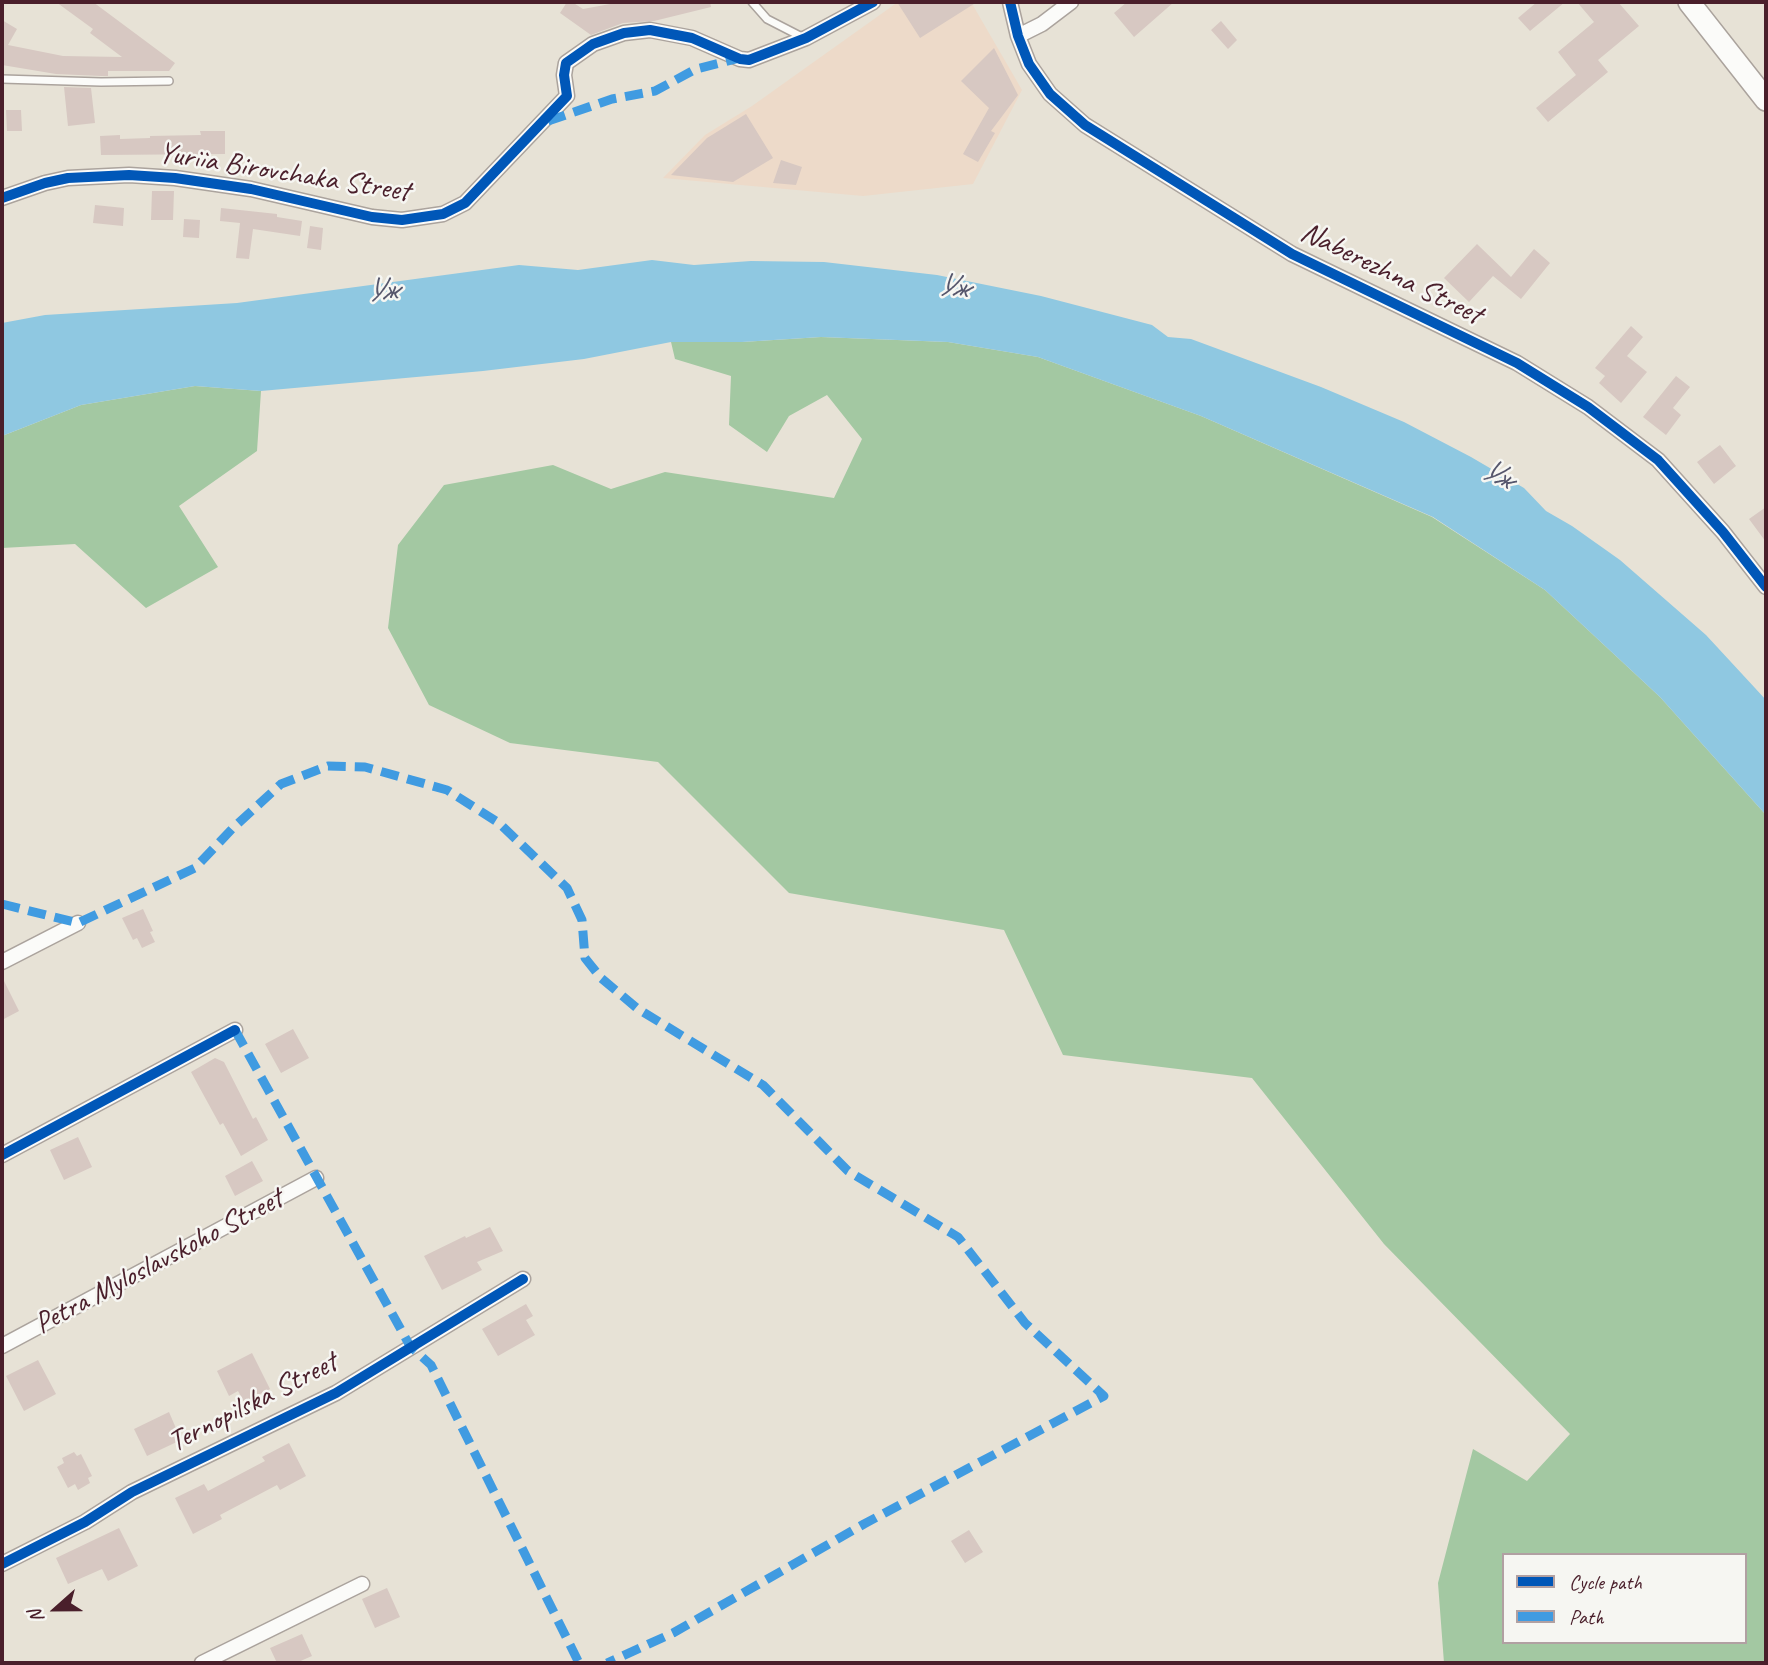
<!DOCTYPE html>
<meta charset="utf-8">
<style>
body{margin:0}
#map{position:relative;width:1768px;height:1665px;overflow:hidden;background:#e7e2d6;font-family:Caveat,sans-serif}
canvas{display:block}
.frame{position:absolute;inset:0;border:4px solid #4a1f2b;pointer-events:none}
.legend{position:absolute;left:1502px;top:1553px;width:245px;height:91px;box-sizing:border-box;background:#f6f6f2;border:2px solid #b1a0a2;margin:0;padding:9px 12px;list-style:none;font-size:21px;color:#4a1f2b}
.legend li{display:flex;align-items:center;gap:14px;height:35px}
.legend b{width:35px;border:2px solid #b1a0a2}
.north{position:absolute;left:21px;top:1574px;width:70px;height:70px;-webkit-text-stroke:5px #f6f6f2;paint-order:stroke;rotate:249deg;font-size:19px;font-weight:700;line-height:28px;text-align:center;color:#4a1f2b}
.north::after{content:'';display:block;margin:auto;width:24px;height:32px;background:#4a1f2b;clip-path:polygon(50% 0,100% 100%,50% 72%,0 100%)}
</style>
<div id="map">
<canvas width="1768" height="1665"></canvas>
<div class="frame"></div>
<ul class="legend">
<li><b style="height:9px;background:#0057b8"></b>Cycle path</li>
<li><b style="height:9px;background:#409be1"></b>Path</li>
</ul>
<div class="north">N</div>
</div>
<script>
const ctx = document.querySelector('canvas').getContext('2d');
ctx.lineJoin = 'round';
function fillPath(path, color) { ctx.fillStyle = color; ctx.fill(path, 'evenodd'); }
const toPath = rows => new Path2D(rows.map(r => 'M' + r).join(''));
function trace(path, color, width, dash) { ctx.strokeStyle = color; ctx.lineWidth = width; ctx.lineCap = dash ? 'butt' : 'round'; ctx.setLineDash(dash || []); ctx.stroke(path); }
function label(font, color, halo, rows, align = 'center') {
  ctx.font = font + ' Caveat,sans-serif'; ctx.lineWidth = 5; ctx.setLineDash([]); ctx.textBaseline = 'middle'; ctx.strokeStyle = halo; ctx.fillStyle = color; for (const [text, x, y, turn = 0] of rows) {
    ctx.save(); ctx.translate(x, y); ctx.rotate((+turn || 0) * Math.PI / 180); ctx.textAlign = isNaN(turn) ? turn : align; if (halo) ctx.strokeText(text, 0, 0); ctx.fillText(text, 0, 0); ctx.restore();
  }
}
fillPath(toPath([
 [898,2,971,2,1022,90,973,184,863,196,663,178,705,135,752,106]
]), '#eddac9');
fillPath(toPath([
 [821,337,948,342,1038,357,1201,416,1432,517,1545,590,1660,697,1766,815,1766,1663,1444,1663,1438,1583,1473,1449,1527,1481,1570,1434,1384,1244,1252,1078,1063,1055,1004,930,789,893,658,762,510,743,429,705,388,628,398,545,444,485,553,465,611,489,665,472,834,498,862,439,827,395,789,416,767,452,729,425,731,376,675,359,671,342,742,342],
 [1504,1555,1745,1555,1745,1642,1504,1642],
 [195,386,261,391,257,451,179,506,218,567,146,608,75,544,2,548,2,436,81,405]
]), '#a3c8a2');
fillPath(toPath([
 [652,260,694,265,751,261,824,262,937,275,1041,296,1152,325,1168,337,1191,339,1321,387,1404,422,1471,457,1524,488,1546,511,1572,526,1620,560,1706,635,1755,688,1766,700,1766,815,1660,697,1545,590,1433,517,1201,416,1038,357,948,342,821,337,742,342,671,342,584,359,483,371,261,391,195,386,81,405,2,436,2,323,45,315,237,303,519,265,578,270]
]), '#8fc8e1');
fillPath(toPath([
 [56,2,93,2,175,63,169,71,108,71,108,76,101,76,56,74,2,65,2,20,17,29,8,45,63,56,122,57,90,33,93,29],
 [567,2,572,2,583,9,621,2,710,2,711,7,654,21,623,23,591,35,560,13],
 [897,2,977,2,920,38],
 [1127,2,1174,2,1134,37,1114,13],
 [1537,2,1565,2,1530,31,1518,18],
 [1577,2,1618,2,1639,26,1598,60,1608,72,1548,122,1536,108,1576,75,1558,52,1594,22],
 [1221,21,1237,40,1228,49,1211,30],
 [994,48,1018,95,991,131,995,133,978,162,963,154,989,108,961,81],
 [64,87,91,88,95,123,68,126],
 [6,110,21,110,22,131,7,131],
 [746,114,773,158,733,182,671,175,707,138],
 [200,131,225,131,225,154,101,155,100,136,120,135,120,139,150,138,150,136,201,135],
 [781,160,802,167,796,185,773,183],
 [152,191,174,191,173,220,151,220],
 [95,205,124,208,123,226,93,223],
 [221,208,277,214,277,217,302,221,300,236,253,229,249,259,236,258,240,223,220,221],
 [184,219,200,220,199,238,183,237],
 [310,226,323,228,321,250,307,248],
 [1477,244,1511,277,1534,249,1550,263,1521,299,1493,276,1469,302,1444,278],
 [1631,326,1643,337,1627,356,1647,372,1621,403,1599,383,1605,376,1595,368],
 [1676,376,1690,387,1673,408,1681,415,1666,435,1643,417],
 [1720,445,1736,466,1714,484,1697,462],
 [1766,507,1766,542,1749,519],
 [143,909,153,931,150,932,155,942,142,948,137,938,133,940,122,918],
 [2,977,19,1011,2,1020],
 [293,1029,309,1058,281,1073,265,1044],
 [215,1058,224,1062,253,1119,256,1117,268,1140,241,1156,223,1123,220,1125,191,1072],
 [78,1137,92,1167,64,1180,50,1150],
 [252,1161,263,1181,235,1196,225,1176],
 [490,1227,503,1251,477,1262,482,1270,442,1290,424,1256,465,1236,466,1238],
 [526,1304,533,1316,526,1320,535,1335,498,1356,482,1329],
 [252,1353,270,1389,244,1402,238,1391,229,1396,217,1371],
 [38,1360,56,1394,24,1411,6,1376],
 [169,1412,181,1440,147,1456,134,1429],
 [289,1443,306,1476,280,1490,277,1485,220,1515,222,1519,193,1534,175,1498,204,1484,208,1491,265,1461,262,1457],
 [74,1452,77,1456,81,1454,92,1476,88,1478,90,1483,78,1490,75,1484,68,1488,57,1467,64,1463,62,1458],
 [119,1528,138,1566,108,1581,102,1569,68,1584,56,1558],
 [969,1530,983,1552,965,1563,951,1541],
 [387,1588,400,1617,375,1628,362,1599],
 [302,1634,312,1656,296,1663,277,1663,270,1648]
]), '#d7c8c2');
const lane = toPath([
 [752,2,767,19,802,37],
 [2,79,101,82,169,81]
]);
const street = toPath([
 [1010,2,1018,36,1029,64,1050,94,1085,125,1292,254,1517,363,1588,407,1658,460,1723,532,1766,587],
 [1018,36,1042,24,1071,2],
 [2,198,45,183,68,178,129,175,175,178,251,189,372,217,402,220,443,214,465,203,567,96,564,75,566,63,593,44,624,33,650,30,692,38,740,59,749,60,806,38,873,2],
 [2,962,78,923],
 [2,1155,235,1030],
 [2,1346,316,1178],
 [2,1564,85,1522,132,1492,336,1393,523,1279],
 [202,1663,362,1584]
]);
const secondary = toPath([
 [1689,2,1766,100]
]);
trace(lane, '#aba39d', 10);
trace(street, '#aba39d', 17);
trace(secondary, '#aba39d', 24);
trace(lane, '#fbfbf9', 7);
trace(street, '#fbfbf9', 14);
trace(secondary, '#fbfbf9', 21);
trace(toPath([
 [548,121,612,99,655,91,696,69,736,59],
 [2,904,78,923,195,868,232,829,281,784,328,766,365,767,447,790,499,823,567,888,582,920,585,958,601,978,638,1009,763,1085,848,1171,958,1237,1025,1323,1104,1396,864,1524,673,1633,607,1663],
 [235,1030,410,1346,431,1365,579,1663]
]), '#409be1', 9, [18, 9]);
trace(toPath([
 [1010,2,1018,36,1029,64,1050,94,1085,125,1292,254,1517,363,1588,407,1658,460,1723,532,1766,587],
 [2,198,45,183,68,178,129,175,175,178,251,189,372,217,402,220,443,214,465,203,567,96,564,75,566,63,593,44,624,33,650,30,692,38,740,59,749,60,806,38,873,2],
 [2,1155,235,1030],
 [2,1564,85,1522,132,1492,336,1393,523,1279]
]), '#0057b8', 10);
label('30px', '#4a1f2b', '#f6f6f2', [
 ["Yuriia Birovchaka Street",284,173,9],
 ["Naberezhna Street",1391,274,26],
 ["Petra Myloslavskoho Street",159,1262,-28],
 ["Ternopilska Street",253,1403,-27]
]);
label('italic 32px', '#55566c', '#f6f6f2', [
 ["Уж",953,287,6],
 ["Уж",382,291,-4],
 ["Уж",1497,475,25]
]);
</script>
